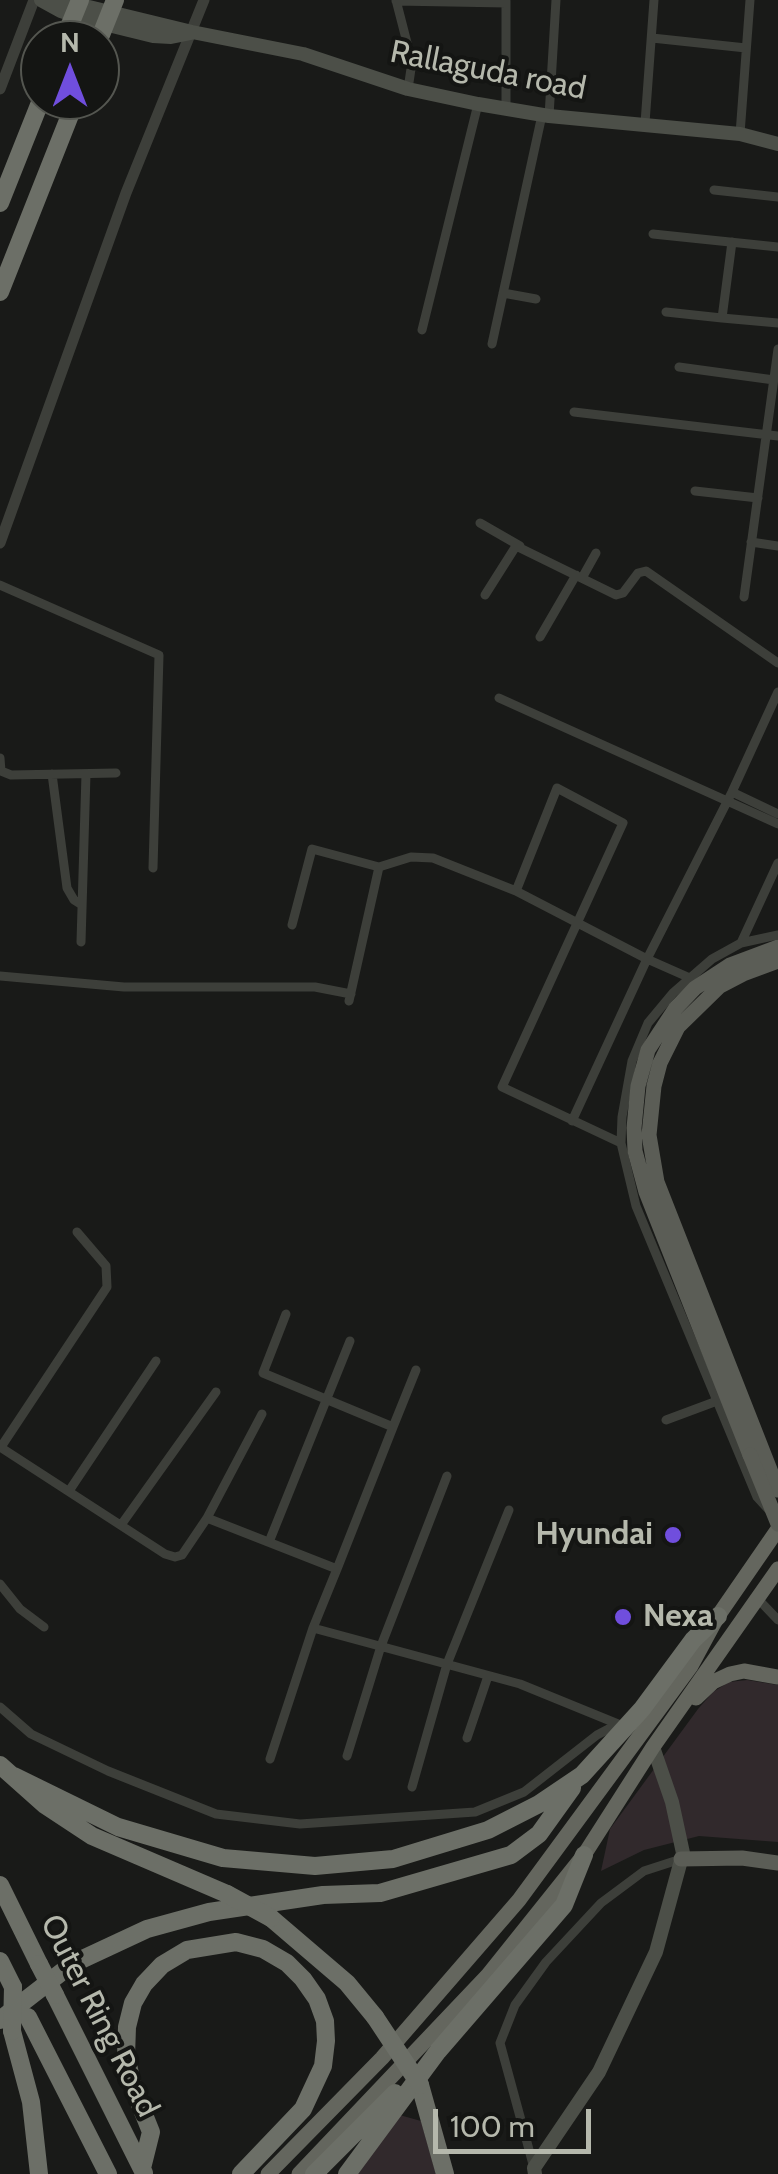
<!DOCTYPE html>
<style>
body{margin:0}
#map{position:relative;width:778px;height:2174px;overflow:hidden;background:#191a18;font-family:Cabin,sans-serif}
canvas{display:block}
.north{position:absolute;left:20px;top:20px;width:100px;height:100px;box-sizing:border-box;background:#141513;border:2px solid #545650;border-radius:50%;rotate:0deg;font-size:28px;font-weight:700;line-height:40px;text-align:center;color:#b5b8ac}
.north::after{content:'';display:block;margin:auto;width:35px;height:45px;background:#704edd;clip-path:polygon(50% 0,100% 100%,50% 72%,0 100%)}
.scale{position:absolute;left:433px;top:2109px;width:158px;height:45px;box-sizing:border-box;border:5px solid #b5b8ac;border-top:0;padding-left:12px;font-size:30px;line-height:35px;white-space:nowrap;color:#b5b8ac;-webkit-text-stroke:8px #141513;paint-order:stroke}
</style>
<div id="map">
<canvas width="778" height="2174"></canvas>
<div class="north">N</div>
<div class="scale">100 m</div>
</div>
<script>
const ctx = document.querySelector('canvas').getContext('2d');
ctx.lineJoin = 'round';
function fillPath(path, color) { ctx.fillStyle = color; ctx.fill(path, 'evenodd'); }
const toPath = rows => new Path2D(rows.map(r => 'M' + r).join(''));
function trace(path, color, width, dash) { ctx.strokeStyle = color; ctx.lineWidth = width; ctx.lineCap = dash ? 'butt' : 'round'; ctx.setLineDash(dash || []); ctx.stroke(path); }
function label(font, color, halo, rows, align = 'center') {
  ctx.font = font + ' Cabin,sans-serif'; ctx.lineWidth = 8; ctx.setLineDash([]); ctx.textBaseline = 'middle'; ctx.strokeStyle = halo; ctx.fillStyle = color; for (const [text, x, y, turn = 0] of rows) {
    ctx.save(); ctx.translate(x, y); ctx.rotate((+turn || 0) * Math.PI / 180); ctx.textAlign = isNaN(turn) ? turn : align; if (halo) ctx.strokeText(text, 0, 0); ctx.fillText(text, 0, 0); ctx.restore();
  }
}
fillPath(toPath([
 [747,1680,778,1685,778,1842,699,1836,644,1850,601,1871,610,1829,698,1709,713,1692,729,1682],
 [396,2114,421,2121,436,2174,354,2174]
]), '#31292c');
trace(toPath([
 [396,0,412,62,408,89],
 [396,1,506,3],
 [506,1,506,108],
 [652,38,746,48],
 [549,116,556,0],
 [645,123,654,0],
 [740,134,750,0],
 [714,190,778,197],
 [653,234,778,247],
 [732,242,722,318,778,323],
 [503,293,536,299],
 [666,312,722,318],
 [422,330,478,104],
 [492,344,542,115],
 [679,367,774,380],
 [574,412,778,436],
 [695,491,758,498],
 [480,523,520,546],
 [751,542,778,546],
 [582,578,596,553],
 [0,585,159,655,153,868],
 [485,595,516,546,616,595,623,593,638,573,646,571,778,663],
 [744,597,778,349],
 [540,637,576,575],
 [499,698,778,824],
 [0,758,1,771,11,775,116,773],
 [52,774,67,888,74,900,82,905],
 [732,792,778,814],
 [516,891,557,788,623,823,502,1087,621,1143],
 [292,925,312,849,379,867],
 [81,942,86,774],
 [741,943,778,863],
 [0,976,124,987,315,987,351,994],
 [349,1001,379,867,411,857,433,858,516,891,647,959,690,978],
 [572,1121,647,959,732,792,778,692],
 [286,1314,263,1373,393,1427,337,1569],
 [666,1420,717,1401],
 [393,1427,416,1370],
 [0,1447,165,1554,175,1557,182,1555,207,1518,337,1569,313,1628,520,1684,618,1724],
 [1,1447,107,1287,106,1266,77,1232],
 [69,1491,156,1361],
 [768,1509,757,1497,636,1206,621,1143,622,1117,632,1061,648,1023,673,993,712,959,741,943,778,935],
 [207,1518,262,1414],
 [121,1525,216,1392],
 [269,1542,350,1341],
 [0,1584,20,1609,44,1627],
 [757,1598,778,1620],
 [0,1707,31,1734,108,1771,216,1814,300,1824,475,1812,524,1792,597,1735,618,1724],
 [467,1738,488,1676],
 [347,1756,381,1646,447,1476],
 [270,1759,313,1628],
 [412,1787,447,1664,509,1510],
 [534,2168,500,2043,515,2005,546,1962,601,1903,644,1871,681,1859]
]), '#3d3f3a', 9);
trace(toPath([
 [0,89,34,0],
 [0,543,126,193,204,0]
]), '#3d3f3a', 11);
trace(toPath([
 [41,0,61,11,92,21,153,36,171,37,191,33],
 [60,0,192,32,303,54,408,89,478,104,549,116,740,134,778,144],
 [535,2174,534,2168,599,2072,656,1952,683,1853,672,1802,653,1747]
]), '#4c4f48', 14);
trace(toPath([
 [778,961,743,974,720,986,678,1027,660,1063,654,1086,649,1135,657,1182,778,1490],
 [750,1455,646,1192,635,1151,634,1128,638,1086,648,1050,675,1009,695,988,730,965,778,947],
 [681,1859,742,1858,778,1863]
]), '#5b5d56', 15);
trace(toPath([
 [696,1698,713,1682,730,1674,744,1671,778,1677],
 [268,2174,382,2058,519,1900,691,1666,718,1616,778,1529],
 [299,2174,488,1975,584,1855,653,1747,778,1569]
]), '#64665e', 15);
trace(toPath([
 [0,203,41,100],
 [0,292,76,100],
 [0,1765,45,1805,92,1836,227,1894],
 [14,1776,118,1827,223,1858,315,1866,393,1859,488,1830,539,1804,582,1775,642,1709,693,1640,718,1616],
 [0,1885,39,1964],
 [271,1918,347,1983,375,2017],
 [0,1961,13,1987],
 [55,1995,144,2173],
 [28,2017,108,2174],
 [0,2020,72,1964,147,1929,209,1912,323,1895,380,1893,511,1855,539,1834,572,1788],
 [12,2031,31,2102,39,2174],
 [420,2085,445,2174],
 [142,2168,151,2132,133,2087,126,2056,127,2027,133,2003,144,1984,162,1965,187,1950,236,1942,263,1949,287,1963,303,1979,317,1999,325,2021,326,2041,323,2066,303,2109,241,2174],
 [314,2174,395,2093],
 [347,2174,438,2051,564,1905,584,1855]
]), '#6c6f67', 18);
trace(toPath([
 [750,1455,778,1524]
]), '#5b5d56', 15);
trace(toPath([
 [69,27,80,0],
 [101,35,115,0],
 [227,1894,271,1918],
 [39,1964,55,1995],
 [375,2017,420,2085],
 [12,2031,13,1987]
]), '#6c6f67', 18);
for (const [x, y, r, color] of [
 [673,1535,10,"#704edd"],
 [623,1617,10,"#704edd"]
]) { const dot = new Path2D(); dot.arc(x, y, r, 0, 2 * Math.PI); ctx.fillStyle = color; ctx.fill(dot); trace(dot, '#141513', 4); }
label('32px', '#b5b8ac', '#141513', [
 ["Rallaguda road",488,71,11],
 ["Outer Ring Road",99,2016,63]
]);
label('bold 32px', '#b5b8ac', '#141513', [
 ["Hyundai",653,1535],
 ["Nexa",643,1617,"left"]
], 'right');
</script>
